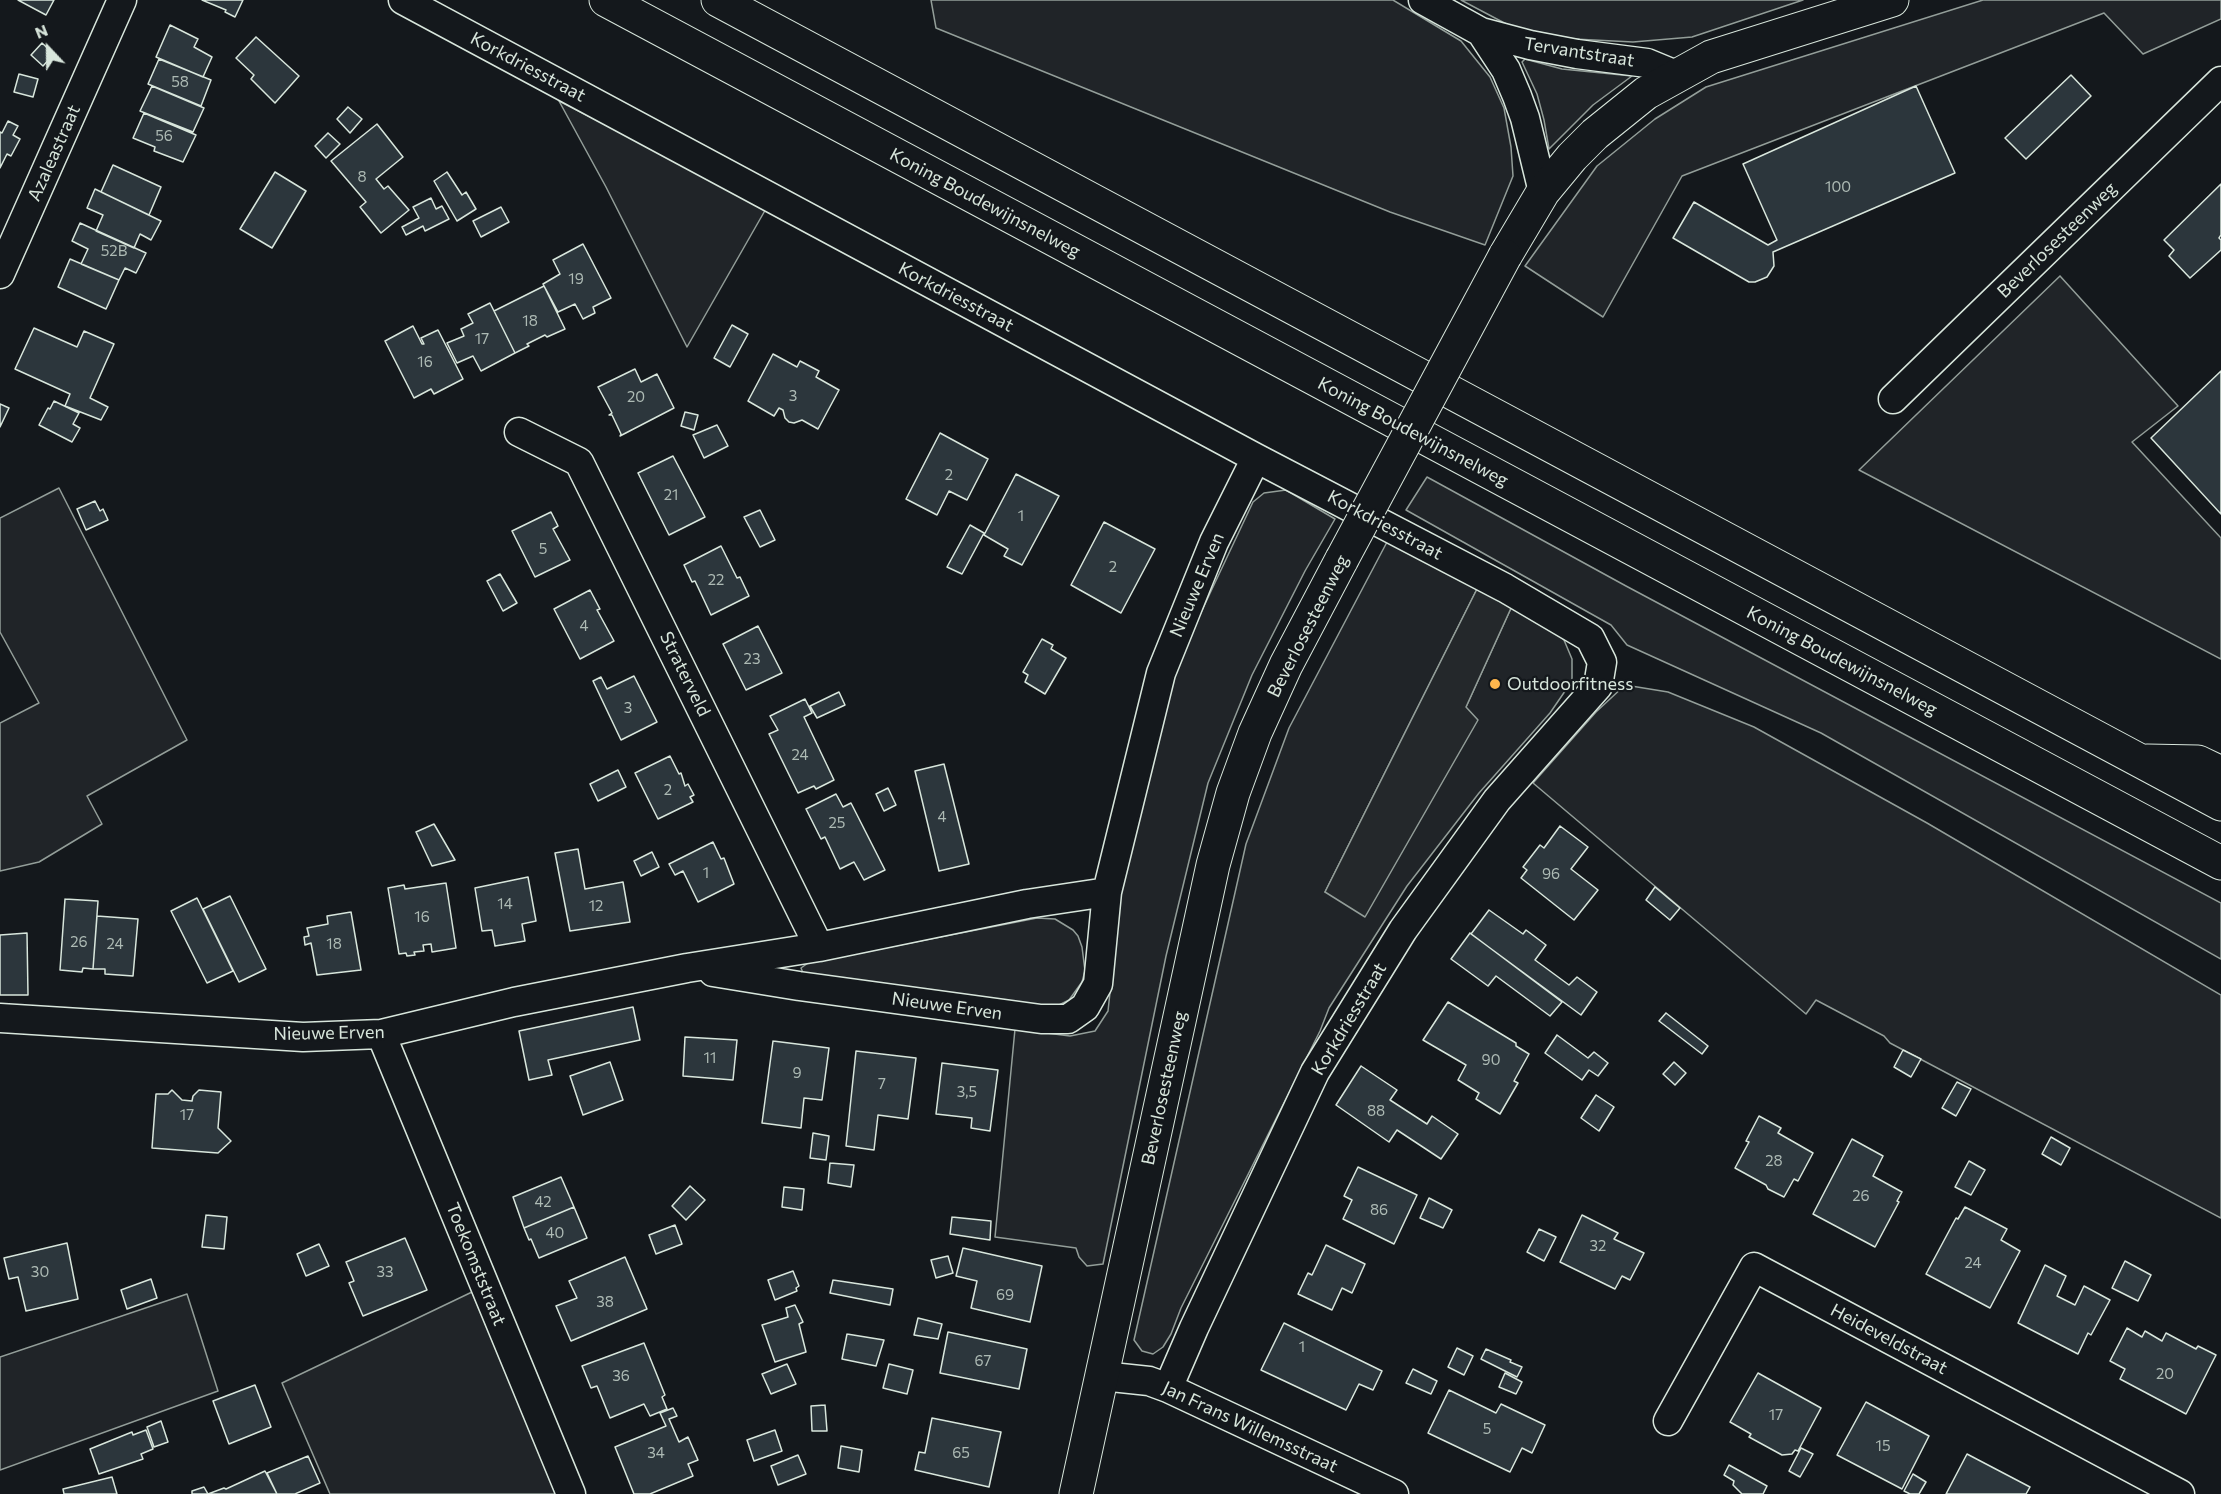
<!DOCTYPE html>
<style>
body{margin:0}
#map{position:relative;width:2221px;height:1494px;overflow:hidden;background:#14181c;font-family:Commissioner,sans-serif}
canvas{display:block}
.north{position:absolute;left:18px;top:18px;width:60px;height:60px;-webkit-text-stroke:4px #14181c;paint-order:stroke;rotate:338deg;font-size:16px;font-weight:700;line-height:24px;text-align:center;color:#d8e6dc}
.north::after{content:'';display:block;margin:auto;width:21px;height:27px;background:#d8e6dc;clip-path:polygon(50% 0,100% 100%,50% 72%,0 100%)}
</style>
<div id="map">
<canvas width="2221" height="1494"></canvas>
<div class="north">N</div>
</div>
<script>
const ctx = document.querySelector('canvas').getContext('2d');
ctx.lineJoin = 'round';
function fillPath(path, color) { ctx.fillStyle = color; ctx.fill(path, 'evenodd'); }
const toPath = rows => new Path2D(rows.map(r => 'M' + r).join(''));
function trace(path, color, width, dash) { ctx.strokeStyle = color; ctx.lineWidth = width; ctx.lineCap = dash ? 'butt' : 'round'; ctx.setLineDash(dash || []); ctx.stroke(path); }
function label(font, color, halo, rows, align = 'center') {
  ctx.font = font + ' Commissioner,sans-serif'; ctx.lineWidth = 4.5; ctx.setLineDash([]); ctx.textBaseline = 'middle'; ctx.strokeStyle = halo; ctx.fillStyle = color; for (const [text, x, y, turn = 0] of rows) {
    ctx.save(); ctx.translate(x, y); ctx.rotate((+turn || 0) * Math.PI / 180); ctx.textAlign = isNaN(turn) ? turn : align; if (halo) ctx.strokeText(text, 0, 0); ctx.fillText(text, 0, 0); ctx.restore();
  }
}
const green = toPath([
 [931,0,1393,0,1461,41,1490,77,1504,108,1511,147,1513,176,1485,245,1390,212,936,28,931,0],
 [1461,0,1803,0,1692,37,1633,42,1574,39,1512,27,1461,0],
 [1983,0,2221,0,2221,19,2143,54,2104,13,1682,176,1603,317,1525,266,1597,166,1655,119,1706,87,1983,0],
 [1525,59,1562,69,1632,76,1593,105,1549,149,1544,120,1537,94,1522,62,1525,59],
 [559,101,767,207,687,347,606,187,559,101],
 [2060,276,2178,406,2132,442,2221,538,2221,659,1859,470,2060,276],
 [1427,477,1626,586,2221,903,2221,959,1821,733,1627,645,1611,625,1406,510,1427,477],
 [59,488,187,740,87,796,102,824,39,862,0,871,0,723,39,703,0,632,0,518,59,488],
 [1286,490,1335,519,1305,571,1252,675,1208,783,1166,956,1103,1264,1087,1266,1079,1257,1076,1248,995,1237,1015,1029,1070,1036,1095,1031,1108,1011,1122,882,1172,674,1253,502,1264,493,1286,490],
 [1387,542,1478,587,1325,892,1466,707,1512,606,1552,626,1564,640,1572,659,1572,681,1550,713,1479,793,1407,886,1329,1008,1320,1031,1181,1308,1171,1334,1163,1347,1153,1354,1142,1351,1134,1340,1246,844,1289,728,1387,542],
 [1625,685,1668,692,1754,727,1927,823,2221,995,2221,1218,1890,1043,1884,1036,1816,1000,1806,1014,1533,783,1596,712,1625,685],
 [1037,918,1055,919,1073,930,1078,936,1082,947,1085,971,1082,982,1069,1000,1059,1005,1041,1007,803,973,801,968,808,963,1037,918],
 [472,1292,557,1494,330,1494,282,1383,472,1292],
 [187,1294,218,1391,0,1470,0,1357,187,1294]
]);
fillPath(green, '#202428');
trace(green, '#939e99', 1.5);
const parking = toPath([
 [1478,587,1512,606,1466,707,1478,720,1365,917,1325,892,1478,587]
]);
fillPath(parking, '#24282b');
trace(parking, '#939e99', 1.5);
const building = toPath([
 [18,0,54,0,46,15,18,0],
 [202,0,243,0,235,17,225,12,226,10,202,0],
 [170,25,198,39,194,47,212,57,203,77,156,57,170,25],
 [256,37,299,76,275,103,251,79,254,75,236,58,256,37],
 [42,43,54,54,43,66,31,55,42,43],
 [159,59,211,80,201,106,148,84,159,59],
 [19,74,38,79,33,97,14,92,19,74],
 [2071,75,2091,96,2026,159,2005,138,2071,75],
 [152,86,204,108,193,132,140,111,152,86],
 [1916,86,1955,173,1773,252,1774,266,1767,277,1755,282,1749,282,1673,238,1694,202,1768,245,1777,240,1743,164,1916,86],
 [348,107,362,119,350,133,337,119,348,107],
 [144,113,196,135,183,162,154,151,155,147,133,138,144,113],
 [8,121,18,126,13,135,20,139,11,156,7,154,0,168,0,132,2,133,8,121],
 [377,124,403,157,376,179,384,189,388,186,409,210,381,233,360,207,366,202,331,161,377,124],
 [328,133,340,144,326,158,315,146,328,133],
 [113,165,161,187,149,215,101,192,113,165],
 [275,172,306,191,272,248,240,229,275,172],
 [447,172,462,195,466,192,476,209,457,221,434,181,447,172],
 [2221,184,2221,235,2219,238,2221,240,2221,250,2190,278,2169,256,2174,250,2164,240,2221,184],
 [95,189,161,221,151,240,140,234,134,248,96,231,103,215,87,208,95,189],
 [431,198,436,209,442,206,449,219,425,231,423,226,406,235,402,227,419,218,413,207,431,198],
 [501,207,509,222,481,237,473,221,501,207],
 [80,223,146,253,136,273,125,268,119,280,81,264,88,249,72,241,80,223],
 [583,244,611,298,593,307,595,313,583,319,575,304,558,312,543,284,560,274,553,260,583,244],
 [70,259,119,280,106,309,58,287,70,259],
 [544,286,565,329,547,337,545,335,527,344,529,346,515,353,494,311,544,286],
 [490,303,515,353,481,371,473,356,457,363,447,343,464,336,461,329,473,323,468,314,490,303],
 [732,325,748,334,730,367,714,358,732,325],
 [413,326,422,344,424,344,421,338,438,330,463,379,434,394,431,389,414,398,385,341,413,326],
 [34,328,77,347,84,331,114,344,90,398,108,407,101,420,65,406,70,394,15,369,34,328],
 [773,354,797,367,800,361,819,371,816,377,839,390,818,429,802,420,794,423,789,422,785,418,783,410,779,408,774,416,748,401,773,354],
 [635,369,641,382,657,374,674,408,620,436,621,434,612,415,609,415,612,413,598,387,635,369],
 [2221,371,2221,514,2151,438,2221,371],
 [54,401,79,413,73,424,80,428,72,442,39,425,48,408,50,409,54,401],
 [0,404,9,408,0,427,0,404],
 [685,412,698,415,694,430,681,426,685,412],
 [717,425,728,446,704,458,693,435,717,425],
 [940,433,988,459,967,500,949,491,937,515,906,499,940,433],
 [673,456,705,517,669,535,638,473,673,456],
 [1016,474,1059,496,1022,565,1004,556,1008,549,984,535,1016,474],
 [95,501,100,511,103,509,108,520,86,530,77,509,95,501],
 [760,510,775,540,760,547,744,517,760,510],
 [551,512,558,526,553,529,570,560,535,577,512,531,551,512],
 [1104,522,1155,549,1121,613,1071,585,1104,522],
 [970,525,984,533,962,574,947,567,970,525],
 [721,546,737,578,740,577,749,596,711,615,695,581,692,582,684,565,721,546],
 [500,574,517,603,503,611,487,581,500,574],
 [590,590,600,609,597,610,614,641,580,659,554,609,590,590],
 [758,626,782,673,746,690,723,644,758,626],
 [1042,639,1053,645,1051,649,1066,658,1045,694,1025,682,1028,675,1023,672,1042,639],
 [634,676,657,722,621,740,593,681,601,677,607,689,634,676],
 [839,692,845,705,817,718,810,706,839,692],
 [805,699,812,713,804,717,834,780,816,789,814,786,798,793,769,734,778,730,770,716,805,699],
 [670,756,679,774,681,773,685,786,688,784,694,795,690,797,693,802,658,819,635,773,670,756],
 [944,764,969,864,939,871,915,771,944,764],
 [618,770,626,787,598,801,590,784,618,770],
 [888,788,896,805,884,811,876,794,888,788],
 [836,794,843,807,851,803,885,870,864,880,854,862,840,869,825,837,821,839,806,809,836,794],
 [434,824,455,860,432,866,416,832,434,824],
 [1560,826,1588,847,1571,869,1598,890,1574,920,1521,878,1527,870,1523,867,1540,845,1544,848,1560,826],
 [713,842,721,859,724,858,734,884,698,902,683,871,675,875,669,864,713,842],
 [578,849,585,889,623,882,630,922,570,931,555,853,578,849],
 [652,852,659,867,641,876,634,861,652,852],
 [528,877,536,921,522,924,525,941,495,946,492,930,482,931,475,888,528,877],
 [446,883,456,948,432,952,431,944,423,945,424,951,414,952,415,955,407,956,406,953,399,954,388,888,404,885,405,889,446,883],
 [1655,887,1680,908,1670,920,1646,900,1655,887],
 [230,896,266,969,239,982,203,909,230,896],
 [197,898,233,971,207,983,171,911,197,898],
 [65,899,98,901,93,969,83,968,82,972,60,970,65,899],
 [1489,910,1523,934,1526,930,1546,945,1535,960,1569,985,1577,977,1597,992,1581,1015,1471,934,1489,910],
 [351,912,361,970,317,975,311,943,305,945,304,937,309,936,307,928,328,924,327,916,351,912],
 [97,916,138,919,133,976,105,974,105,969,93,969,97,916],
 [27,933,28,995,0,995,0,935,27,933],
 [1470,933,1562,1002,1550,1016,1496,976,1488,986,1451,959,1470,933],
 [1448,1002,1516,1043,1516,1046,1529,1054,1514,1081,1518,1083,1500,1114,1476,1099,1479,1093,1458,1080,1466,1065,1423,1040,1448,1002],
 [633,1007,640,1040,548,1060,552,1075,529,1080,519,1031,633,1007],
 [1666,1013,1708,1046,1702,1054,1659,1021,1666,1013],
 [1557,1035,1588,1058,1594,1052,1608,1063,1598,1076,1589,1070,1582,1080,1545,1053,1557,1035],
 [685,1037,737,1040,733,1080,683,1076,685,1037],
 [773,1041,829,1048,822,1100,804,1098,801,1128,762,1123,773,1041],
 [1903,1050,1921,1059,1911,1077,1894,1067,1903,1050],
 [856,1051,916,1058,908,1119,878,1115,874,1150,846,1146,856,1051],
 [610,1062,623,1100,583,1115,570,1076,610,1062],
 [1674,1062,1686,1073,1675,1085,1663,1074,1674,1062],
 [942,1063,998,1070,990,1131,971,1128,972,1118,936,1114,942,1063],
 [1361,1066,1397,1090,1390,1100,1427,1124,1432,1116,1458,1134,1441,1159,1397,1130,1389,1142,1336,1105,1361,1066],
 [1957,1082,1971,1089,1956,1116,1942,1108,1957,1082],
 [172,1090,182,1100,192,1101,193,1096,199,1090,221,1092,218,1128,231,1141,218,1153,152,1148,156,1094,168,1094,172,1090],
 [1596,1095,1614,1107,1599,1131,1581,1118,1596,1095],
 [1759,1116,1781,1128,1778,1133,1813,1153,1798,1181,1794,1179,1784,1197,1768,1189,1766,1185,1735,1168,1749,1142,1746,1141,1759,1116],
 [813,1133,829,1136,826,1160,810,1158,813,1133],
 [2051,1137,2070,1148,2061,1165,2042,1154,2051,1137],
 [1852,1139,1883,1156,1873,1176,1902,1192,1897,1201,1899,1202,1875,1247,1813,1214,1852,1139],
 [1969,1161,1985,1170,1971,1195,1955,1187,1969,1161],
 [830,1163,854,1165,851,1187,828,1183,830,1163],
 [1358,1167,1417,1195,1394,1244,1343,1219,1352,1200,1344,1196,1358,1167],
 [561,1177,574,1207,524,1228,513,1197,561,1177],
 [690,1186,705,1200,686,1220,672,1206,690,1186],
 [784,1187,804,1189,802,1210,782,1207,784,1187],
 [1429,1198,1452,1210,1443,1228,1420,1218,1429,1198],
 [574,1207,587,1238,539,1258,531,1239,529,1240,524,1228,574,1207],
 [1965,1207,2007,1229,2001,1240,2020,1251,1990,1308,1926,1274,1956,1218,1958,1219,1965,1207],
 [206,1215,227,1217,224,1249,202,1247,206,1215],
 [1582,1215,1618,1233,1614,1239,1644,1253,1630,1280,1622,1276,1615,1289,1560,1262,1582,1215],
 [952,1217,991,1221,990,1240,950,1234,952,1217],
 [675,1225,682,1244,656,1254,649,1235,675,1225],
 [1539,1229,1556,1237,1544,1261,1527,1252,1539,1229],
 [405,1238,427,1290,363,1316,349,1283,354,1281,346,1262,405,1238],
 [67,1243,78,1299,26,1311,18,1277,9,1279,4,1258,67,1243],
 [319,1244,329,1266,306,1276,297,1254,319,1244],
 [1326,1245,1365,1264,1352,1293,1342,1288,1332,1310,1298,1294,1308,1273,1312,1275,1326,1245],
 [963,1248,1042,1266,1030,1322,971,1308,977,1281,956,1276,963,1248],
 [948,1256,953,1273,936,1278,931,1260,948,1256],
 [625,1257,647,1309,571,1341,556,1306,577,1298,569,1281,625,1257],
 [2125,1261,2151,1275,2138,1301,2112,1288,2125,1261],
 [2045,1265,2066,1276,2057,1296,2075,1305,2084,1286,2110,1300,2091,1335,2088,1333,2078,1354,2018,1323,2045,1265],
 [793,1271,799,1286,796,1288,797,1291,775,1300,768,1280,793,1271],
 [151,1279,157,1298,127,1309,121,1290,151,1279],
 [833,1280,893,1289,890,1305,830,1293,833,1280],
 [795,1305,803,1322,799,1324,806,1352,775,1362,762,1325,788,1317,786,1308,795,1305],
 [918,1318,942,1324,938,1339,914,1335,918,1318],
 [1284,1323,1382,1371,1373,1390,1359,1384,1346,1410,1261,1370,1284,1323],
 [2127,1328,2142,1337,2145,1331,2162,1341,2166,1333,2196,1349,2198,1346,2216,1355,2186,1414,2120,1379,2125,1369,2110,1361,2127,1328],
 [948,1332,1027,1349,1019,1389,940,1373,948,1332],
 [847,1334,884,1340,876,1366,842,1359,847,1334],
 [644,1343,665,1395,662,1397,667,1409,650,1416,644,1404,610,1418,597,1386,591,1388,582,1366,644,1343],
 [1457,1348,1473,1356,1464,1375,1448,1367,1457,1348],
 [1486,1349,1511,1360,1510,1362,1522,1367,1517,1377,1481,1359,1486,1349],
 [787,1364,796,1384,771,1394,762,1374,787,1364],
 [889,1364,913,1370,907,1394,883,1388,889,1364],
 [1413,1369,1437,1381,1431,1394,1406,1383,1413,1369],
 [1505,1373,1522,1382,1516,1394,1499,1387,1505,1373],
 [1758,1373,1821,1408,1798,1451,1795,1450,1792,1454,1782,1455,1749,1437,1751,1434,1730,1422,1758,1373],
 [255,1385,271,1427,229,1444,213,1401,255,1385],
 [1449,1390,1496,1413,1501,1404,1545,1425,1532,1453,1522,1448,1510,1472,1428,1433,1449,1390],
 [1866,1402,1929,1436,1902,1489,1837,1455,1866,1402],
 [825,1405,827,1431,812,1431,811,1406,825,1405],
 [673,1408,677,1416,669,1419,679,1442,688,1437,698,1460,688,1464,693,1476,650,1494,634,1494,615,1447,666,1426,660,1413,673,1408],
 [932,1418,1001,1432,989,1487,915,1470,919,1452,925,1453,932,1418],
 [161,1421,168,1442,154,1447,147,1427,161,1421],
 [146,1430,153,1449,141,1454,143,1459,99,1474,90,1449,132,1432,133,1435,146,1430],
 [775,1430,782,1451,754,1461,747,1440,775,1430],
 [841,1446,862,1450,859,1472,838,1468,841,1446],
 [1801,1448,1813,1454,1800,1477,1789,1471,1801,1448],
 [1967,1454,2030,1487,2026,1494,1946,1494,1967,1454],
 [798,1455,806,1474,778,1485,771,1466,798,1455],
 [308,1456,320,1483,295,1494,277,1494,267,1473,308,1456],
 [1729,1465,1767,1486,1763,1494,1742,1494,1733,1485,1734,1481,1724,1475,1729,1465],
 [265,1471,277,1494,192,1494,192,1491,204,1487,208,1494,224,1488,226,1489,265,1471],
 [1913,1474,1926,1482,1919,1494,1910,1494,1904,1491,1913,1474],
 [112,1477,117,1494,64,1494,63,1489,112,1477]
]);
fillPath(building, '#2c363c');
trace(building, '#d8e6dc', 1.5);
const street = toPath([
 [403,0,1256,458,1505,588,1590,638,1602,662,1598,686,1497,800,1403,930,1315,1072,1194,1328,1168,1388],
 [1423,0,1481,32,1530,45,1577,54,1647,63,1676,75],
 [1481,32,1506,70,1517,96,1525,118,1543,192],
 [0,274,122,0],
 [1893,399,2221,81],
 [519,432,579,462,819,947],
 [713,972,799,986,1041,1019,1068,1019,1085,1007,1098,984,1107,892,1161,673,1214,542,1256,458],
 [0,1018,303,1037,381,1034,514,1002,687,968,819,947,1027,904,1107,892],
 [381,1034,571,1494],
 [1102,1376,1149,1381,1168,1388,1394,1494],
 [1668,1421,1754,1267,2180,1494]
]);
const secondary = toPath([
 [1505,256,1543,192,1572,157,1595,134,1646,93,1711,57,1892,0],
 [1076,1494,1213,865,1233,793,1255,733,1286,665,1342,559]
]);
const highway = toPath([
 [606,0,2221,863],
 [718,0,2221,804],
 [2147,761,2198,762,2221,773]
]);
trace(street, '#d8e6dc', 31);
trace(secondary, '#d8e6dc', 35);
trace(highway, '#d8e6dc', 35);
trace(street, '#14181c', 28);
trace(secondary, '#14181c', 33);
trace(highway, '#14181c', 33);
const secondaryBridge = toPath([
 [1342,559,1505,256]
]);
trace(secondaryBridge, '#d8e6dc', 35, []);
trace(secondaryBridge, '#14181c', 33);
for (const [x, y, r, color] of [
 [1495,684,6,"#ffb74d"]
]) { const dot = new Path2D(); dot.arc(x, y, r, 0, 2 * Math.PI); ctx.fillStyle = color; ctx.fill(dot); trace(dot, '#14181c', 2); }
label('15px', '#adbab4', null, [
 ["58",180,82],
 ["56",164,136],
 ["8",362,177],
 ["100",1838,187],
 ["52B",114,251],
 ["19",576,279],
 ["18",530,321],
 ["17",482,339],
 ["16",425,362],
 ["3",793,396],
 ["20",636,397],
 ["2",949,475],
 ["21",671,495],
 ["1",1021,516],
 ["5",543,549],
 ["2",1113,567],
 ["22",716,580],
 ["4",584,626],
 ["23",752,659],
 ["3",628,708],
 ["24",800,755],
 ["2",668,790],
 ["4",942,817],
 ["25",837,823],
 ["1",706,873],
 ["96",1551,874],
 ["14",505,904],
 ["12",596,906],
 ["16",422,917],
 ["26",79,942],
 ["24",115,944],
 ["18",334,944],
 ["11",710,1058],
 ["90",1491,1060],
 ["9",797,1073],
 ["7",882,1084],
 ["3,5",967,1092],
 ["88",1376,1111],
 ["17",187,1115],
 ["28",1774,1161],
 ["26",1861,1196],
 ["42",543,1202],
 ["86",1379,1210],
 ["40",555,1233],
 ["32",1598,1246],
 ["24",1973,1263],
 ["30",40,1272],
 ["33",385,1272],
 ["69",1005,1295],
 ["38",605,1302],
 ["1",1302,1347],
 ["67",983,1361],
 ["20",2165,1374],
 ["36",621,1376],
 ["17",1776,1415],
 ["5",1487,1429],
 ["15",1883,1446],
 ["34",656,1453],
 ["65",961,1453]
]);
label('18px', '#d8e6dc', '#14181c', [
 ["Tervantstraat",1579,52,9],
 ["Korkdriesstraat",528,67,28],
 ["Azaleastraat",54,153,-66],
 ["Koning Boudewijnsnelweg",985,203,28],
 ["Beverlosesteenweg",2057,240,-44],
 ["Korkdriesstraat",956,297,28],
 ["Koning Boudewijnsnelweg",1413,432,28],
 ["Korkdriesstraat",1385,525,28],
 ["Nieuwe Erven",1197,585,-67],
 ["Beverlosesteenweg",1308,626,-63],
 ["Koning Boudewijnsnelweg",1842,661,28],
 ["Straterveld",685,674,64],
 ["Nieuwe Erven",947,1006,8],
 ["Korkdriesstraat",1349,1019,-59],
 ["Nieuwe Erven",329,1033,-1],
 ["Beverlosesteenweg",1164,1088,-78],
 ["Toekomststraat",476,1264,68],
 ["Heideveldstraat",1889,1339,28],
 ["Jan Frans Willemsstraat",1250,1427,25]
]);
label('18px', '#d8e6dc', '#14181c', [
 ["Outdoorfitness",1507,684]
], 'left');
</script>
